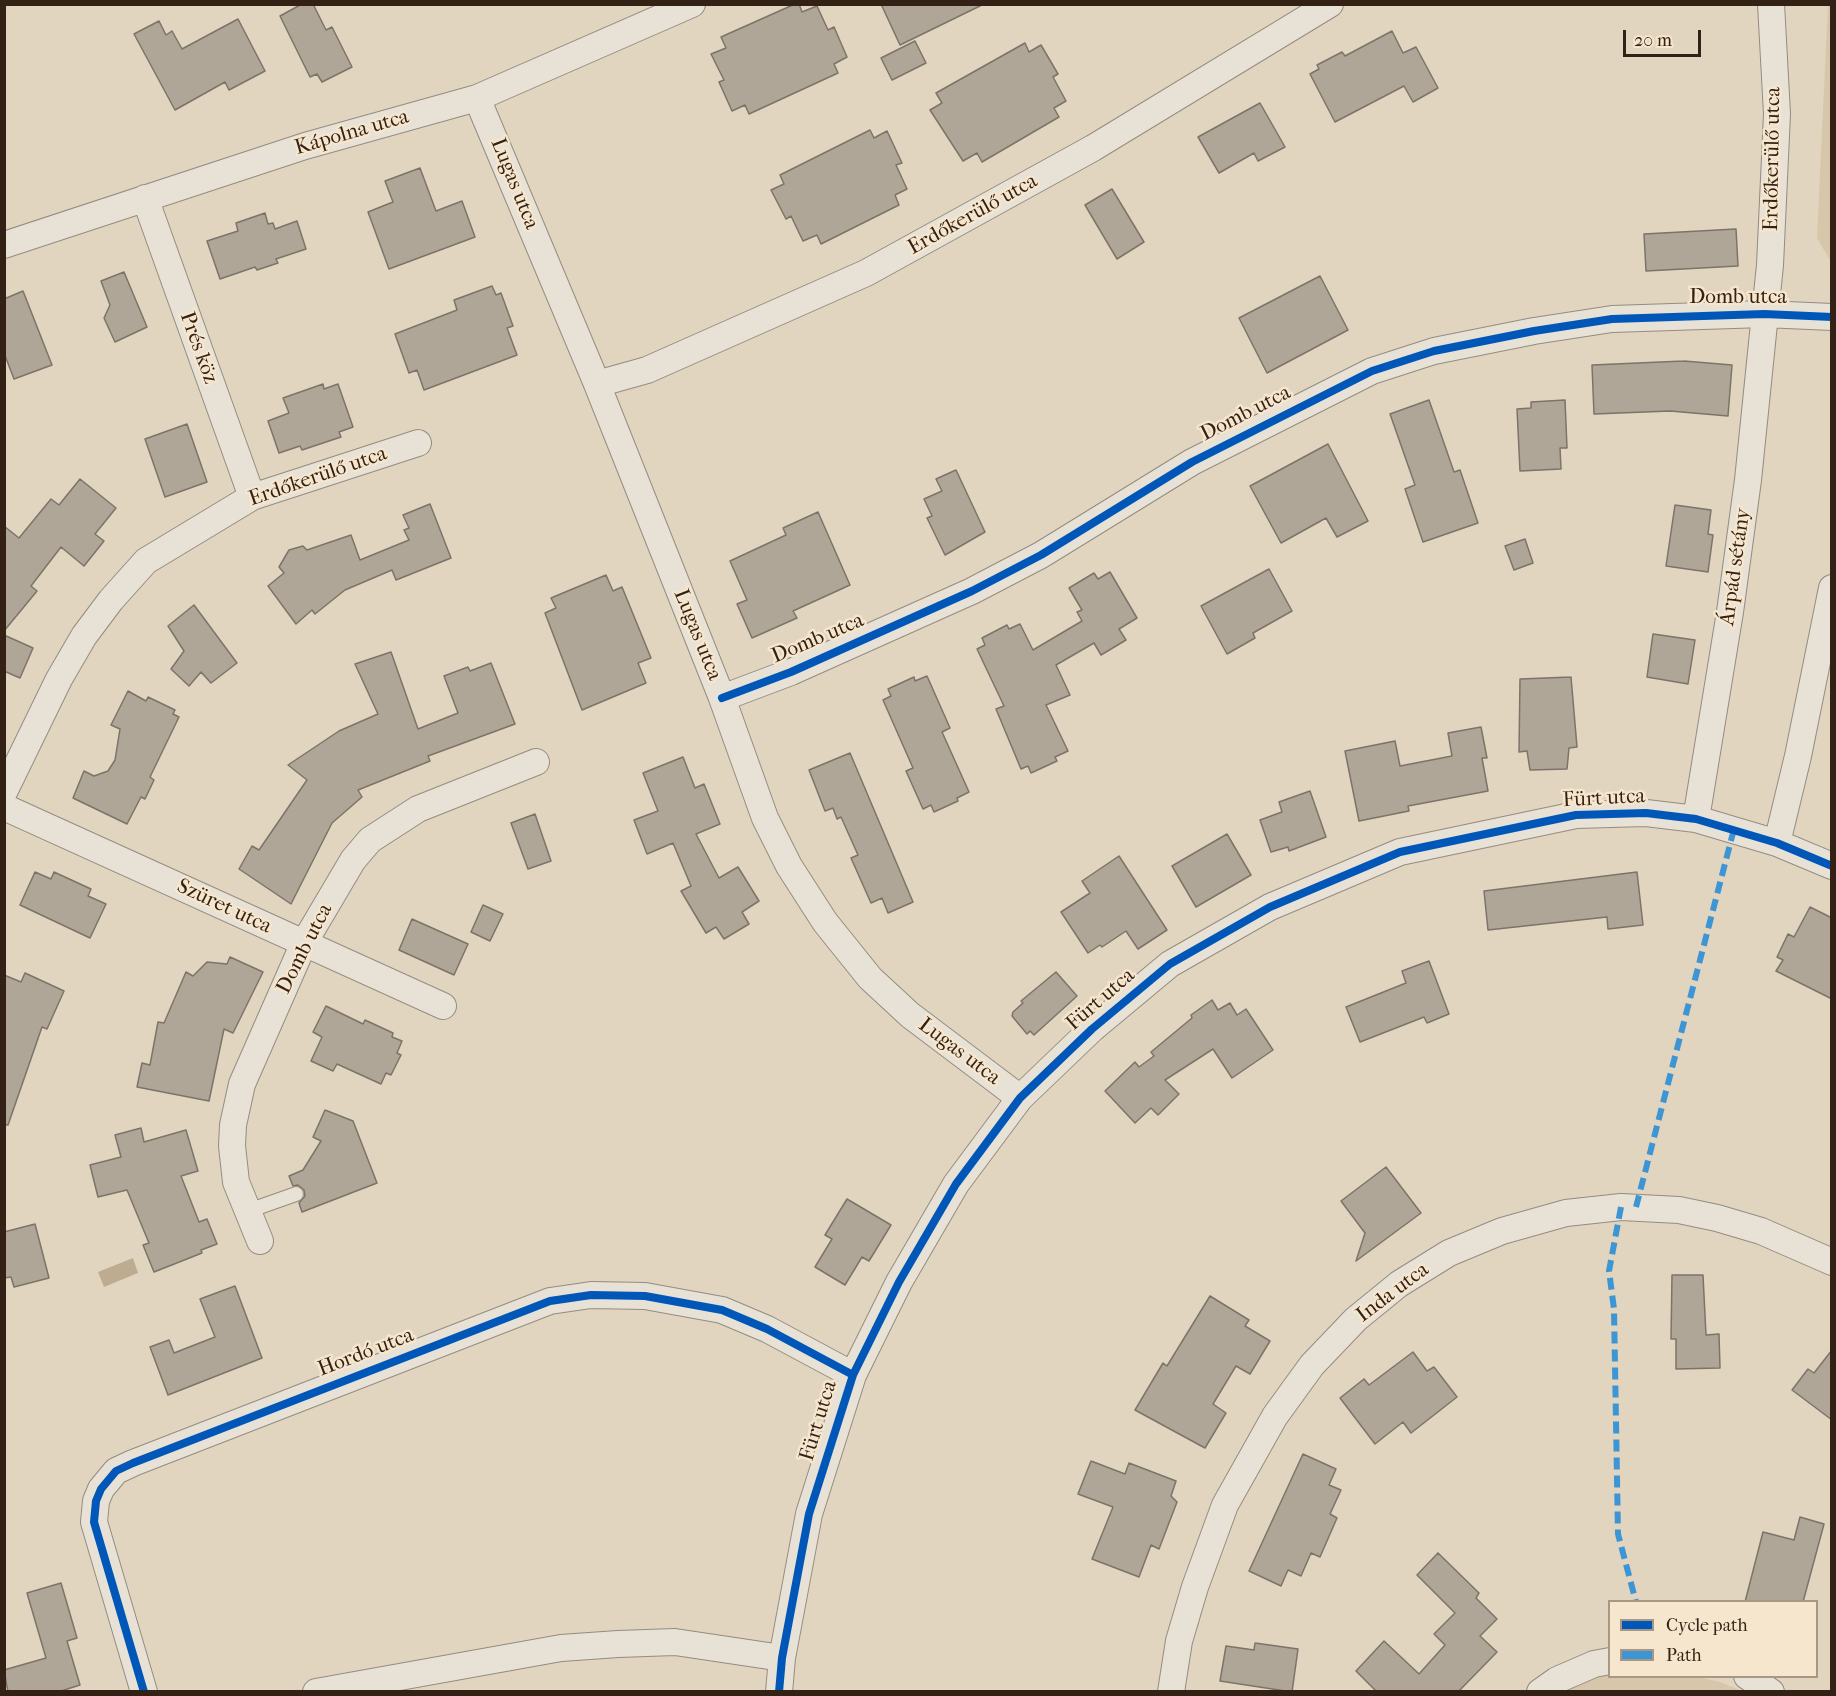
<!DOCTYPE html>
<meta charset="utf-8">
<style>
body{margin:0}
#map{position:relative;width:1836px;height:1696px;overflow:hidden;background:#e1d5c0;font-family:"IM FELL French Canon",serif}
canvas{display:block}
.frame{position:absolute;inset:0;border:6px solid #342116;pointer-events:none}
.legend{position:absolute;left:1608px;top:1600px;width:210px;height:78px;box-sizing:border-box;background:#f5e6cd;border:2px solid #a89784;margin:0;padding:8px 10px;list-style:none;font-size:18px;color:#342116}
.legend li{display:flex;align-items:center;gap:12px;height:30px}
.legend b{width:30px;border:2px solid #a89784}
.scale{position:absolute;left:1623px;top:30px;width:78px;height:27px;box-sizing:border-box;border:3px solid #342116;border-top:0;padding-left:8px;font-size:18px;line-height:21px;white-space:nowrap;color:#342116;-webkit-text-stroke:4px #f5e6cd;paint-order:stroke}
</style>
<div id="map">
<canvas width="1836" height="1696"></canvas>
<div class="frame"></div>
<ul class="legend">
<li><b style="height:8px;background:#0057b8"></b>Cycle path</li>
<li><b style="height:8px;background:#3d95d4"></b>Path</li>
</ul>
<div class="scale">20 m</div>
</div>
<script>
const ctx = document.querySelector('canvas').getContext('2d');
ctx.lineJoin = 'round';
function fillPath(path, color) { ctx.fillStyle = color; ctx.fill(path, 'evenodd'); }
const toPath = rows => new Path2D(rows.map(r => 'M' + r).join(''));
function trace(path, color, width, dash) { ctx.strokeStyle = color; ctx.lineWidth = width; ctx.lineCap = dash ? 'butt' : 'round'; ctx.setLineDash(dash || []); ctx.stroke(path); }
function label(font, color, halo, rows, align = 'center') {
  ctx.font = font + ' "IM FELL French Canon",serif'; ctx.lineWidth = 5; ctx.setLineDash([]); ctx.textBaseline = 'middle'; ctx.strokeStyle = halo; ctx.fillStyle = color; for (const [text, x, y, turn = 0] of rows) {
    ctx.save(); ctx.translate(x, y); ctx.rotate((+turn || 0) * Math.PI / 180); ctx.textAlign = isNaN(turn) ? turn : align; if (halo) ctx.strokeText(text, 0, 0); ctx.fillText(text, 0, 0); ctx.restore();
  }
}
fillPath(toPath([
 [1828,5,1832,5,1831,262,1817,238],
 [1609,1673,1610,1676,1698,1677,1720,1682,1742,1691,1563,1692,1592,1677]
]), '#d7c6a9');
fillPath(toPath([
 [133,1258,138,1273,104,1287,98,1272]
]), '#beac91');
const building = toPath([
 [302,4,313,4,326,30,332,27,352,67,322,82,317,74,310,77,280,16,302,4],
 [795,4,799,4,802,12,817,6,828,30,834,27,847,57,834,64,838,73,749,114,745,105,732,111,719,82,724,80,711,54,726,48,721,37,795,4],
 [881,4,984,4,900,45,881,4],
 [238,19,265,71,229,90,225,82,175,110,134,34,159,21,166,35,172,31,182,49,238,19],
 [1392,31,1403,53,1416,47,1438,88,1413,102,1404,86,1335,122,1310,74,1319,69,1317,65,1342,52,1345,56,1392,31],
 [915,41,926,63,892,80,881,58,915,41],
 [1025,43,1029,52,1041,45,1058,74,1053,77,1066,101,1054,108,1059,117,982,162,977,153,963,161,930,110,942,103,936,93,1025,43],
 [1260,103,1285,147,1258,161,1254,153,1219,173,1198,137,1260,103],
 [870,130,874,138,887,131,902,163,896,165,907,189,895,195,899,205,821,244,817,235,803,241,791,216,786,219,771,190,784,184,780,175,870,130],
 [420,168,436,211,462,201,475,237,389,269,368,212,393,202,385,181,420,168],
 [1112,189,1144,242,1117,259,1085,205,1112,189],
 [265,213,268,224,273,223,275,229,297,221,306,249,276,259,278,263,257,270,255,267,220,279,207,241,238,231,236,223,265,213],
 [1736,229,1738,266,1646,271,1644,234,1736,229],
 [124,272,147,327,115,342,104,318,110,305,101,281,124,272],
 [1320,276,1348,330,1267,373,1239,318,1320,276],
 [492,286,496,295,501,293,513,326,507,328,517,355,424,390,417,370,409,373,395,334,457,310,454,300,492,286],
 [23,291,52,365,14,379,4,353,4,299,23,291],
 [1684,361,1732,365,1728,416,1670,411,1594,414,1592,365,1684,361],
 [323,384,324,389,338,384,353,427,339,432,341,437,302,450,300,446,279,453,268,421,289,413,283,398,323,384],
 [1429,400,1454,472,1460,470,1478,523,1423,542,1405,489,1415,485,1390,414,1429,400],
 [1565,400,1567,448,1560,448,1561,469,1520,471,1517,409,1531,408,1531,402,1565,400],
 [187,424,207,482,165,497,145,439,187,424],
 [1328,444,1368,521,1337,537,1326,518,1281,543,1250,486,1328,444],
 [956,470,985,532,945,555,927,518,932,516,924,499,942,491,936,479,956,470],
 [80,479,116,508,95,534,104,541,84,566,61,547,31,586,37,591,4,631,4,526,19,538,51,499,59,505,80,479],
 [430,504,451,558,396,580,392,570,345,590,315,614,312,610,296,624,268,586,284,573,279,567,289,550,303,546,307,550,351,535,360,560,409,540,404,530,409,528,403,515,430,504],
 [1675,505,1711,510,1708,534,1713,535,1708,572,1666,566,1675,505],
 [818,512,850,585,793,611,797,618,752,638,737,604,747,600,730,561,786,535,783,528,818,512],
 [1525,539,1533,563,1514,570,1505,546,1525,539],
 [1269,569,1292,611,1253,633,1255,638,1227,654,1201,606,1269,569],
 [1110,572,1137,618,1119,629,1126,640,1101,655,1094,643,1056,665,1070,695,1046,705,1068,751,1055,757,1057,761,1031,773,1028,766,1021,769,996,709,1004,706,977,649,985,645,982,638,1007,625,1009,629,1020,624,1033,650,1082,621,1077,612,1082,610,1069,588,1094,573,1098,579,1110,572],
 [606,575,613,591,622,587,651,658,638,663,646,683,582,710,545,613,556,608,551,598,606,575],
 [194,605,237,663,211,683,201,672,189,686,171,669,184,651,168,626,194,605],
 [1653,634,1695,640,1688,684,1647,677,1653,634],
 [4,635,33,648,20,678,4,671,4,635],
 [391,652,418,729,458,713,444,676,468,667,470,671,491,663,515,724,428,756,430,761,358,790,362,797,332,823,291,904,239,869,252,846,259,850,307,780,288,765,339,731,378,714,355,664,391,652],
 [927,676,950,728,942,732,969,792,957,798,958,801,934,812,931,805,923,809,906,771,913,768,883,700,891,696,888,689,914,677,915,681,927,676],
 [1571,677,1577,747,1569,748,1567,769,1530,770,1527,751,1519,752,1520,679,1571,677],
 [128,691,146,701,148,697,175,710,173,714,179,717,150,777,154,780,145,799,141,797,127,824,73,798,84,771,94,776,108,771,115,760,120,729,111,725,128,691],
 [1481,727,1487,758,1482,758,1488,791,1408,806,1409,811,1359,821,1345,751,1395,741,1400,766,1452,756,1448,733,1481,727],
 [850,753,913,902,888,913,882,898,871,903,851,858,858,855,841,817,837,819,833,808,825,811,809,770,850,753],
 [683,757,695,788,704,784,720,824,696,834,719,878,738,867,759,901,742,912,749,924,724,939,716,927,706,933,681,891,691,886,673,843,647,854,634,820,658,811,643,773,683,757],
 [1310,791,1326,837,1289,851,1288,847,1271,852,1260,820,1282,812,1279,802,1310,791],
 [535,814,551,861,528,869,511,823,535,814],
 [1227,834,1251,875,1196,907,1172,866,1227,834],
 [1119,856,1167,930,1138,949,1126,931,1102,947,1100,945,1088,953,1061,912,1090,893,1082,881,1119,856],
 [35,872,51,879,54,872,91,889,88,896,106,904,90,938,20,905,35,872],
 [1637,872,1643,925,1608,929,1607,917,1488,930,1484,891,1637,872],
 [483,905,503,914,490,941,471,932,483,905],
 [1810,907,1832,918,1832,999,1776,971,1783,960,1777,957,1788,934,1794,937,1810,907],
 [412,919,468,944,454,975,399,950,412,919],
 [230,957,263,972,233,1033,224,1029,209,1101,137,1087,142,1063,150,1065,158,1022,164,1023,186,972,193,976,207,962,227,964,230,957],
 [1429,961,1449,1014,1427,1023,1424,1017,1360,1042,1346,1007,1406,983,1402,971,1429,961],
 [1056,972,1077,996,1034,1035,1030,1031,1027,1034,1012,1016,1013,1012,1023,1003,1021,1001,1056,972],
 [25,973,64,991,47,1029,42,1027,8,1125,4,1125,4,975,21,982,25,973],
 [1212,1000,1218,1010,1230,1003,1237,1015,1246,1009,1273,1050,1232,1078,1213,1049,1165,1080,1179,1094,1158,1115,1151,1108,1135,1123,1105,1091,1135,1062,1139,1067,1154,1056,1151,1052,1192,1018,1191,1015,1212,1000],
 [326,1006,363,1024,365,1020,393,1033,392,1037,402,1041,397,1053,401,1055,391,1075,386,1073,381,1084,337,1064,333,1071,311,1061,322,1037,313,1032,326,1006],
 [325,1110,353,1121,377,1183,302,1212,299,1203,305,1196,304,1190,298,1185,293,1186,289,1176,303,1170,321,1141,313,1137,325,1110],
 [141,1128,144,1142,186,1130,198,1171,181,1176,199,1222,207,1219,217,1244,201,1250,202,1253,154,1272,143,1245,149,1243,127,1190,98,1197,90,1165,121,1157,115,1135,141,1128],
 [1386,1167,1421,1213,1356,1261,1365,1233,1341,1201,1386,1167],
 [847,1199,891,1225,869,1261,862,1257,845,1285,815,1267,832,1239,825,1235,847,1199],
 [35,1224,49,1278,14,1287,11,1277,4,1278,4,1232,35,1224],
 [1672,1275,1703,1275,1706,1335,1719,1334,1720,1368,1676,1369,1676,1339,1671,1339,1672,1275],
 [235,1286,262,1358,168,1395,150,1347,169,1340,174,1353,215,1337,200,1299,235,1286],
 [1210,1296,1249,1320,1245,1326,1270,1341,1250,1374,1236,1366,1213,1404,1226,1413,1205,1448,1135,1410,1163,1363,1167,1366,1210,1296],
 [1832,1350,1832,1420,1792,1390,1808,1369,1814,1373,1832,1350],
 [1413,1352,1427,1371,1434,1367,1457,1397,1411,1433,1403,1422,1375,1444,1340,1398,1364,1379,1369,1385,1413,1352],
 [1303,1454,1336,1469,1329,1485,1341,1490,1330,1514,1337,1518,1320,1557,1311,1553,1301,1576,1288,1570,1281,1586,1249,1571,1303,1454],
 [1091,1461,1125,1474,1129,1463,1176,1481,1171,1496,1177,1502,1159,1549,1151,1545,1139,1577,1092,1559,1113,1507,1078,1494,1091,1461],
 [1800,1517,1824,1524,1803,1602,1745,1602,1763,1532,1794,1540,1800,1517],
 [1438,1553,1479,1593,1476,1598,1497,1619,1480,1636,1497,1652,1458,1692,1377,1692,1356,1671,1384,1641,1419,1674,1445,1645,1434,1634,1455,1613,1417,1575,1438,1553],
 [61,1583,77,1638,67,1641,80,1685,58,1692,8,1692,4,1670,46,1658,27,1593,61,1583],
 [1255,1643,1298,1649,1292,1692,1220,1681,1226,1646,1254,1650,1255,1643]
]);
fillPath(building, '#afa697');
trace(building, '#7c7468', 1.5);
const lane = toPath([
 [248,1211,296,1194]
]);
const street = toPath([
 [477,98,597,384,722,698,765,818,789,866,825,922,870,978,910,1015,1020,1098],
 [145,198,252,497],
 [4,245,305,146,477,98,692,4],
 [597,384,647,370,866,273,1093,148,1330,4],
 [722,698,791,672,972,591,1041,555,1192,462,1372,371,1434,351,1534,331,1612,319,1764,314,1832,317],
 [4,792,59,679,84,636,111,600,146,561,252,497,418,443],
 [4,807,443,1006],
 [1696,819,1730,612,1748,480,1770,265,1777,114,1771,4],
 [1777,843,1798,756,1832,588],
 [260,1241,236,1182,232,1146,233,1125,242,1084,304,943,353,860,370,840,418,809,536,762],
 [1747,1676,1771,1692],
 [144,1692,94,1522,96,1501,101,1489,116,1471,133,1463,550,1301,591,1295,645,1296,722,1310,767,1329,853,1375],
 [316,1692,561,1648,618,1644,675,1642,782,1658],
 [779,1692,782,1658,809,1514,853,1375,899,1282,956,1184,1020,1098,1092,1029,1170,964,1270,907,1400,852,1576,815,1646,813,1696,819,1777,843,1832,866],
 [1171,1692,1179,1641,1195,1587,1225,1505,1275,1416,1312,1365,1356,1319,1399,1284,1449,1253,1502,1231,1566,1213,1621,1207,1679,1210,1717,1218,1761,1231,1832,1262],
 [1540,1692,1557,1680,1594,1664,1610,1661]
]);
trace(lane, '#958c7f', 16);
trace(street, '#958c7f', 28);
trace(lane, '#e7e1d6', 14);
trace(street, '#e7e1d6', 26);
trace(toPath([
 [1621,1207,1609,1271,1614,1309,1618,1534,1636,1602],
 [1636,1207,1734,829]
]), '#3d95d4', 6, [12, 6]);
trace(toPath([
 [722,698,791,672,972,591,1041,555,1192,462,1372,371,1434,351,1534,331,1612,319,1764,314,1832,317],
 [144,1692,94,1522,96,1501,101,1489,116,1471,133,1463,550,1301,591,1295,645,1296,722,1310,767,1329,853,1375],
 [779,1692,782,1658,809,1514,853,1375,899,1282,956,1184,1020,1098,1092,1029,1170,964,1270,907,1400,852,1576,815,1646,813,1696,819,1777,843,1832,866]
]), '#0057b8', 8);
label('21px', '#342116', '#f5e6cd', [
 ["Kápolna utca",352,133,-16],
 ["Erdőkerülő utca",1773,159,-89],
 ["Lugas utca",514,184,68],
 ["Erdőkerülő utca",973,215,-29],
 ["Domb utca",1738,298],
 ["Prés köz",198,348,70],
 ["Domb utca",1246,414,-27],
 ["Erdőkerülő utca",318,477,-19],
 ["Árpád sétány",1736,567,-82],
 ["Lugas utca",697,635,68],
 ["Domb utca",818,639,-23],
 ["Fürt utca",1604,799,-3],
 ["Szüret utca",224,907,25],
 ["Domb utca",305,949,-63],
 ["Fürt utca",1101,1000,-41],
 ["Lugas utca",959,1052,37],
 ["Inda utca",1393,1293,-37],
 ["Hordó utca",366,1353,-21],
 ["Fürt utca",819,1421,-73]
]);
</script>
